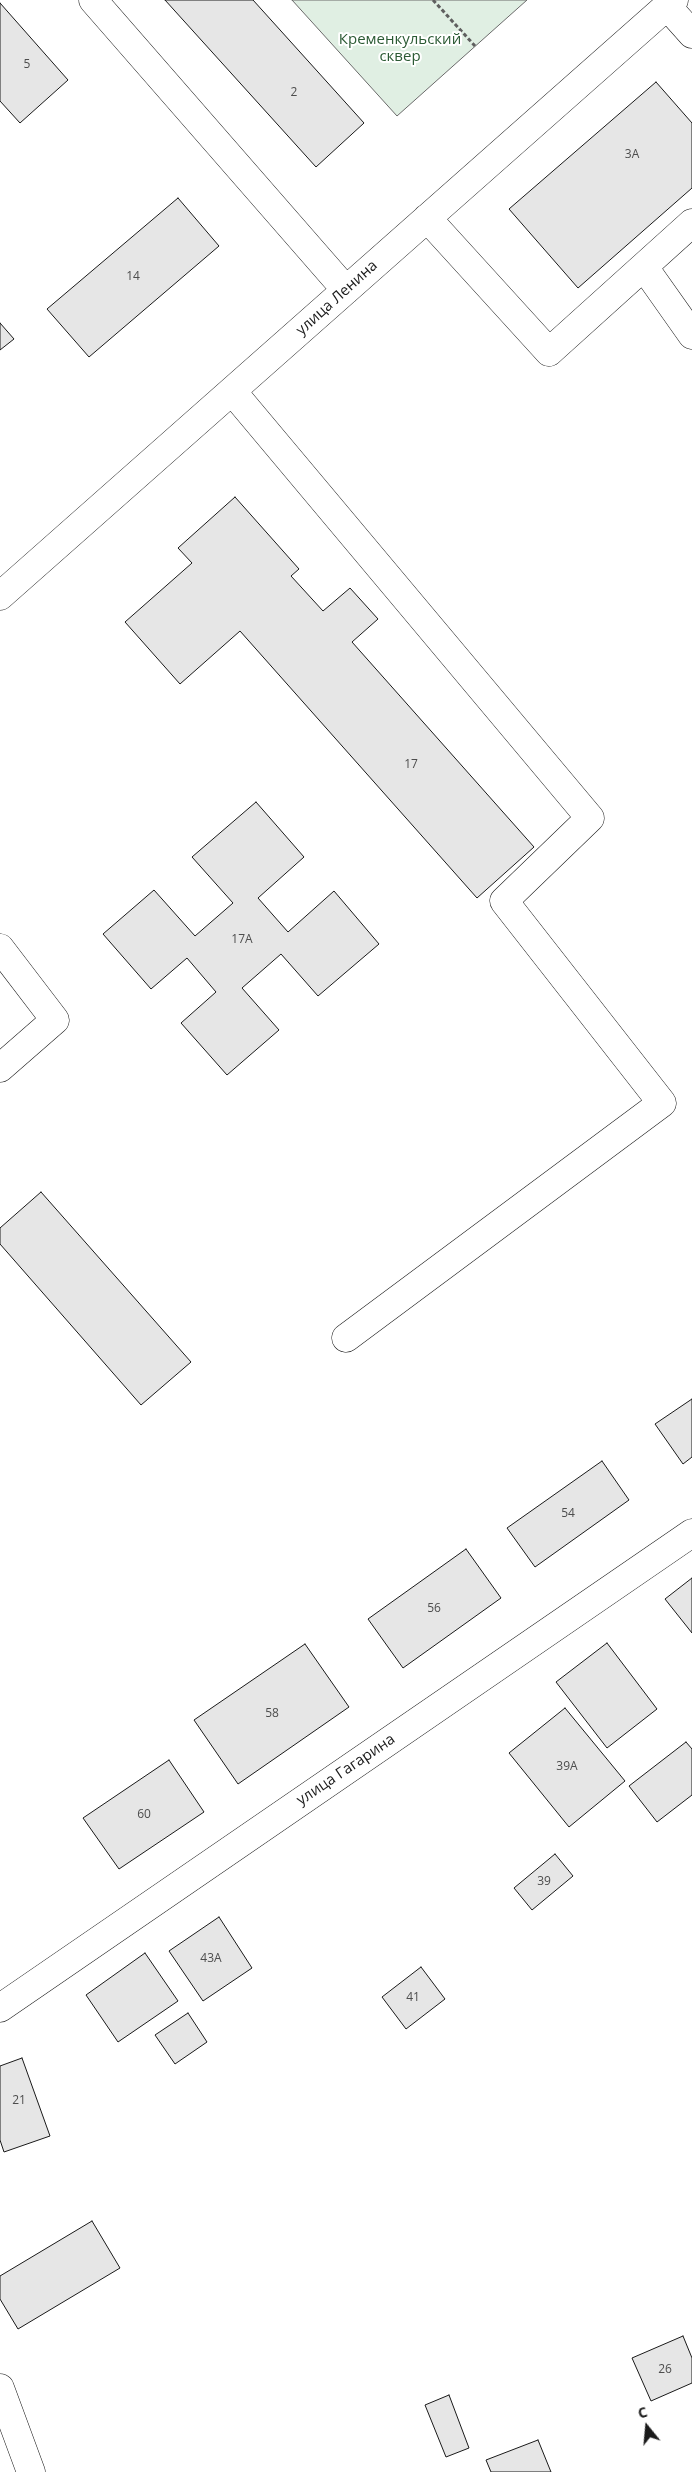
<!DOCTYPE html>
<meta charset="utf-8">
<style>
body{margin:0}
#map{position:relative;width:692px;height:2472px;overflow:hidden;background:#fff;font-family:"Open Sans",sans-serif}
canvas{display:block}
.north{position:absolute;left:622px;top:2402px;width:50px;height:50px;-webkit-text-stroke:4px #fff;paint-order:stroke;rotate:343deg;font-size:14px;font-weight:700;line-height:20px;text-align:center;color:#1a1a1a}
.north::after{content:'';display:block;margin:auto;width:18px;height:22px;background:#1a1a1a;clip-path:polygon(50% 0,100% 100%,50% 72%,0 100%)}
</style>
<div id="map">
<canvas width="692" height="2472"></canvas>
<div class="north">С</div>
</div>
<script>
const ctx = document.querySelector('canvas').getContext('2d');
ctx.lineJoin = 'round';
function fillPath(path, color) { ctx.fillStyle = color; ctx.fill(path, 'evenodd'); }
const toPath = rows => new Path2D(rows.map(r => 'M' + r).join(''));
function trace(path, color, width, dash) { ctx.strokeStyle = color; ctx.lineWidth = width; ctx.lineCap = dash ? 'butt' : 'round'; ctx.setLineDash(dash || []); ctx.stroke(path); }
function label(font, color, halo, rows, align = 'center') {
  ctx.font = font + ' "Open Sans",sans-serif'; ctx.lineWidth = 4; ctx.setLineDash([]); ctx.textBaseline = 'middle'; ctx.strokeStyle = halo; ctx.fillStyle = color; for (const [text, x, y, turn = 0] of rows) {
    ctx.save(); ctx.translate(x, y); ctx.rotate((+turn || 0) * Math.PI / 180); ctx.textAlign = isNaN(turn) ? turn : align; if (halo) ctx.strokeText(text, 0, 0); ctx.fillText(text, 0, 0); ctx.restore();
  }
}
const green = toPath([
 [292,0,527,0,397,116,292,0]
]);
fillPath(green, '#e0efe3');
trace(green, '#6a6a6a', 1);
const building = toPath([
 [165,0,253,0,364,123,316,167,165,0],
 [0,3,68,80,20,123,0,101,0,3],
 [656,82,692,123,692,188,578,288,509,209,656,82],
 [178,198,219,246,89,357,47,309,178,198],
 [0,323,14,339,0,350,0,323],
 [235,497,299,569,291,576,323,611,350,588,378,619,352,642,534,847,477,898,240,631,180,684,125,622,192,563,178,548,235,497],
 [256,802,304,857,258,898,288,932,334,891,379,944,318,996,281,954,242,988,279,1030,227,1075,181,1023,216,992,187,958,151,989,103,934,154,890,195,936,233,903,192,857,256,802],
 [41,1192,191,1362,141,1405,0,1244,0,1228,41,1192],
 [692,1399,692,1457,683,1464,655,1424,692,1399],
 [602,1461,629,1500,535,1567,507,1528,602,1461],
 [466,1549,501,1598,403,1668,368,1619,466,1549],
 [692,1578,692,1633,665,1599,692,1578],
 [607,1643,657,1709,607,1748,556,1682,607,1643],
 [305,1644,349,1707,238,1784,194,1720,305,1644],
 [565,1708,625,1781,569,1827,509,1753,565,1708],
 [686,1742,692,1749,692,1795,657,1822,629,1786,686,1742],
 [169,1760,204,1812,119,1869,83,1818,169,1760],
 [555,1854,573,1876,532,1910,514,1888,555,1854],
 [219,1917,252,1968,203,2001,169,1951,219,1917],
 [145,1953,178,2001,118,2042,86,1995,145,1953],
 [421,1967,445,1999,406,2029,382,1997,421,1967],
 [188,2013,207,2042,175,2064,155,2035,188,2013],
 [22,2058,50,2136,4,2152,0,2140,0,2066,22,2058],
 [92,2221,120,2268,18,2329,0,2299,0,2276,92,2221],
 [683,2336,692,2358,692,2383,651,2401,632,2358,683,2336],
 [449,2395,469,2448,446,2457,425,2405,449,2395],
 [538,2440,551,2472,491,2472,486,2460,538,2440]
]);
fillPath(building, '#e6e6e6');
trace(building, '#1a1a1a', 1);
const minor = toPath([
 [93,0,346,290],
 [667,6,692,34],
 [427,218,549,352,692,223],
 [644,267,692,335],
 [232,391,590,818,504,901,662,1103,346,1338],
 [0,596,674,0],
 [0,948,55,1020,0,1068],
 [0,2008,692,1533],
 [0,2388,31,2472]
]);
trace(minor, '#1a1a1a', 29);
trace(toPath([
 [433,0,475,46]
]), '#5f5f5f', 3, [4, 2.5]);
trace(minor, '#fff', 28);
label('12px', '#4d4d4d', null, [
 ["5",27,65],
 ["2",294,93],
 ["3А",632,155],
 ["14",133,277],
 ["17",411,765],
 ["17А",242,940],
 ["54",568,1514],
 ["56",434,1609],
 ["58",272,1714],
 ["39А",567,1767],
 ["60",144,1815],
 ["39",544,1882],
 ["43А",211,1959],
 ["41",413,1998],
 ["21",19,2101],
 ["26",665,2370]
]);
label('15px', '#2b5a34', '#fff', [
 ["Кременкульский",400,40],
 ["сквер",400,57]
]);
label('15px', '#1a1a1a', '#fff', [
 ["улица Ленина",337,298,-42],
 ["улица Гагарина",346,1770,-34]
]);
</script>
